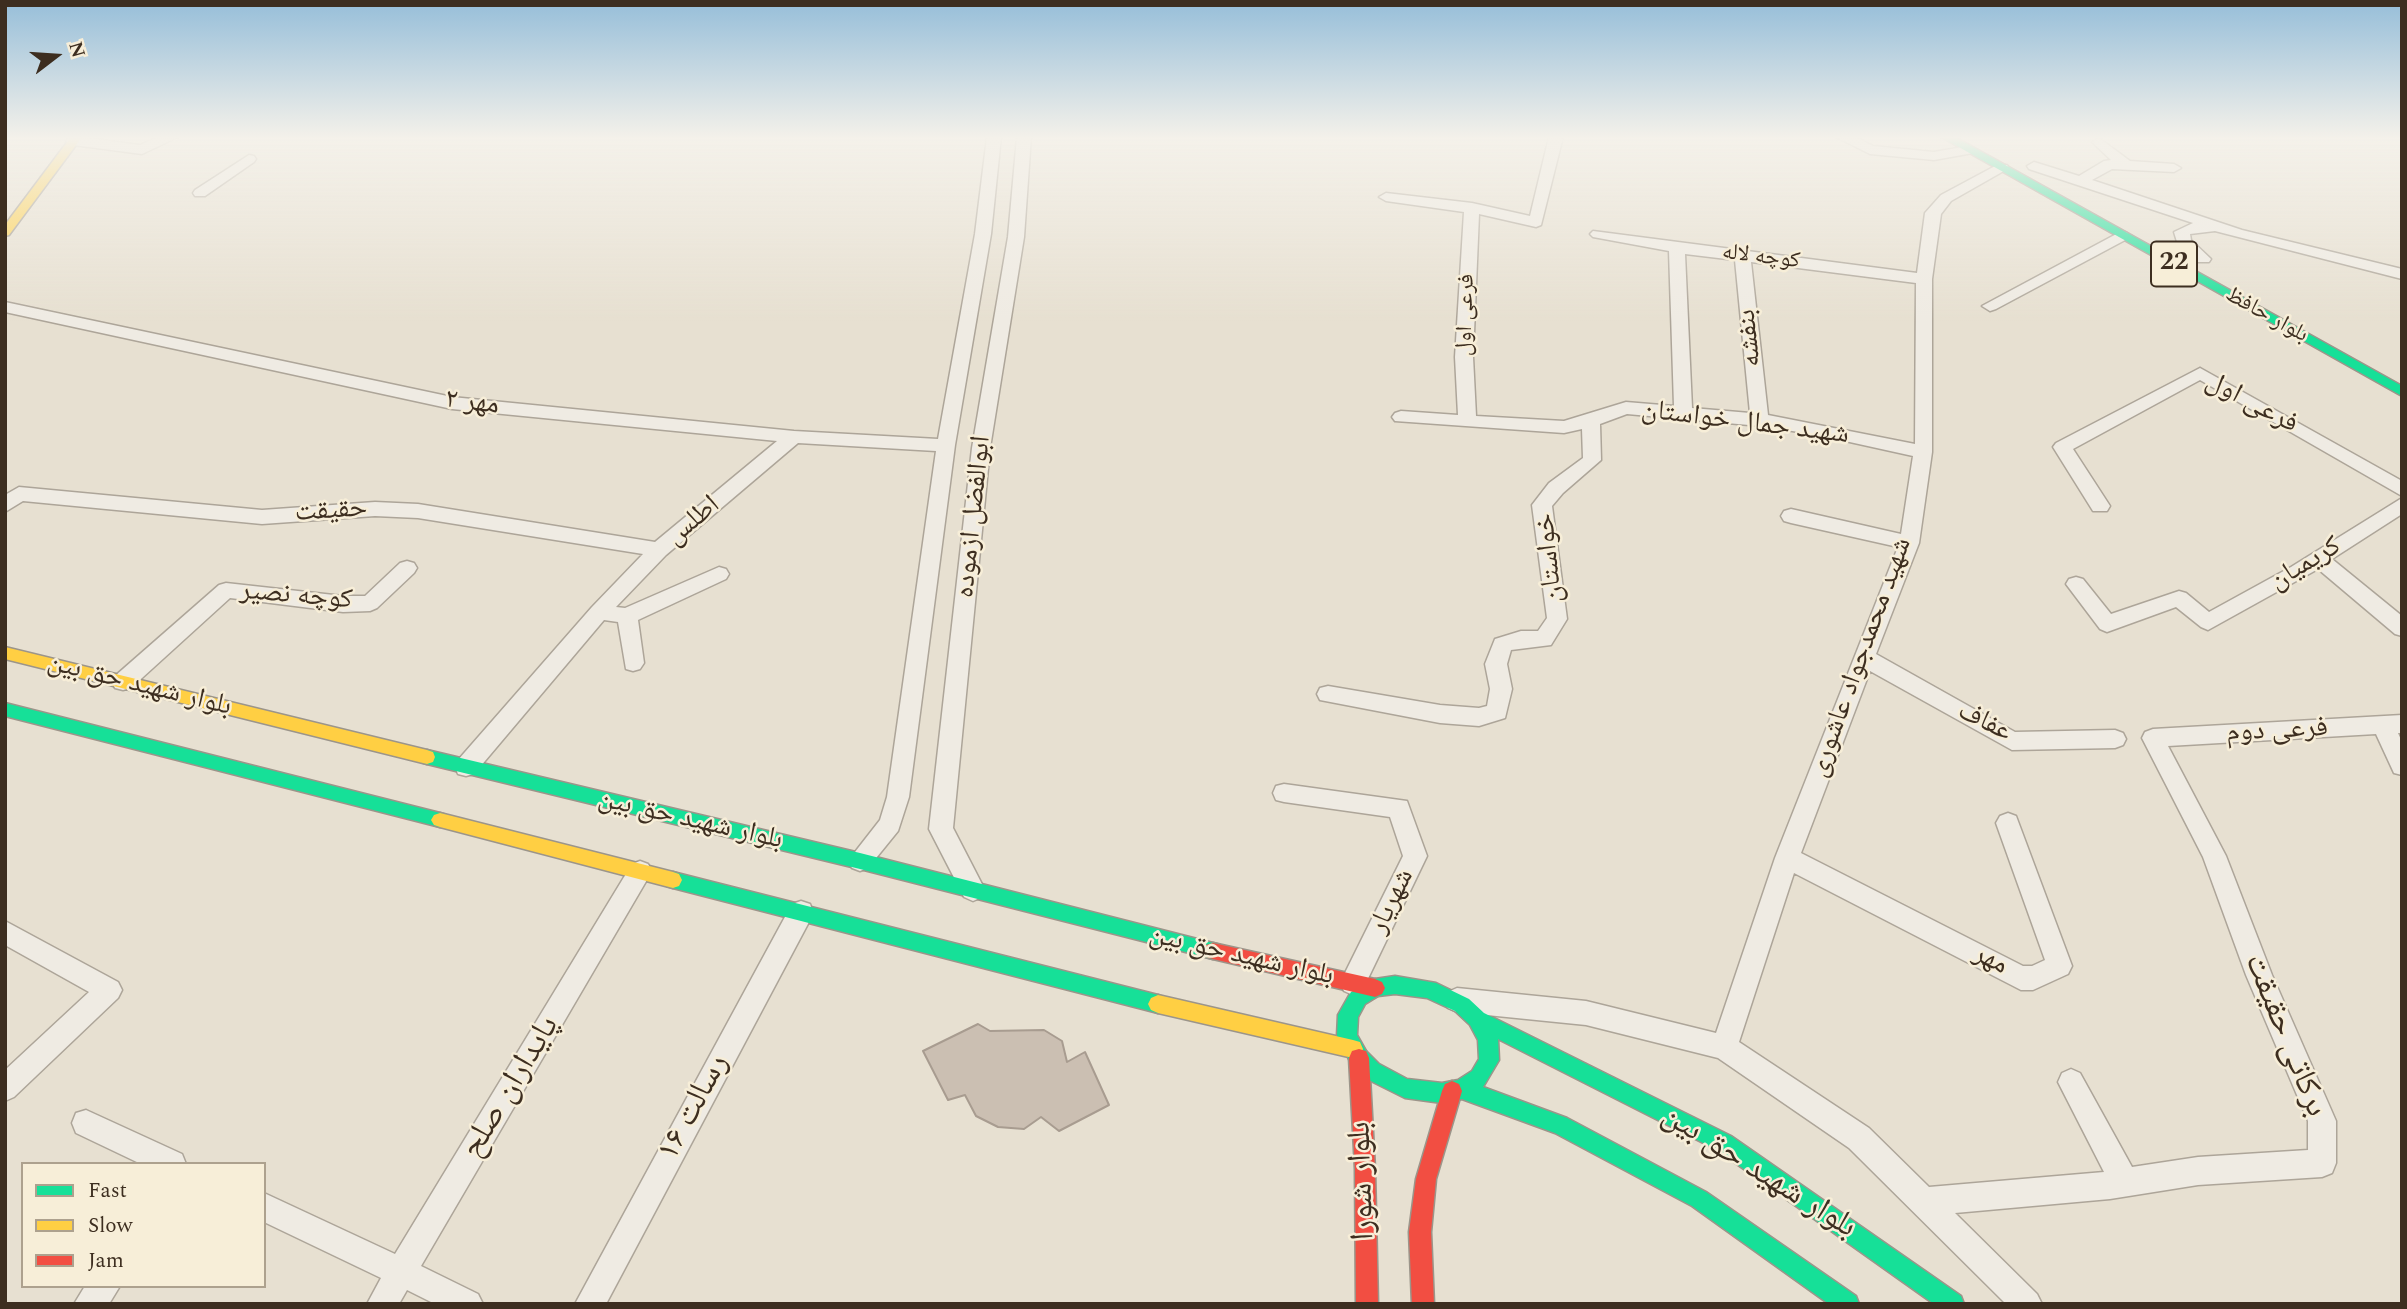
<!DOCTYPE html>
<meta charset="utf-8">
<style>
body{margin:0}
#map{position:relative;width:2407px;height:1309px;overflow:hidden;background:#e7e0d1;font-family:Spectral,serif}
canvas{display:block}
.frame{position:absolute;inset:0;border:7px solid #3d2e20;pointer-events:none}
.legend{position:absolute;left:21px;top:1162px;width:245px;height:126px;box-sizing:border-box;background:#f7eed8;border:2px solid #ada18e;margin:0;padding:9px 12px;list-style:none;font-size:21px;color:#3d2e20}
.legend li{display:flex;align-items:center;gap:14px;height:35px}
.legend b{width:35px;border:2px solid #ada18e}
.north{position:absolute;left:21px;top:21px;width:70px;height:70px;-webkit-text-stroke:5px #f7eed8;paint-order:stroke;rotate:73deg;font-size:19px;font-weight:700;line-height:28px;text-align:center;color:#3d2e20}
.north::after{content:'';display:block;margin:auto;width:24px;height:32px;background:#3d2e20;clip-path:polygon(50% 0,100% 100%,50% 72%,0 100%)}
</style>
<div id="map">
<canvas width="2407" height="1309"></canvas>
<div class="frame"></div>
<ul class="legend">
<li><b style="height:9px;background:#16e098"></b>Fast</li>
<li><b style="height:9px;background:#ffcf43"></b>Slow</li>
<li><b style="height:9px;background:#f24e42"></b>Jam</li>
</ul>
<div class="north">N</div>
</div>
<script>
const ctx = document.querySelector('canvas').getContext('2d');
ctx.lineJoin = 'round';
function fillPath(path, color) { ctx.fillStyle = color; ctx.fill(path, 'evenodd'); }
const toPath = rows => new Path2D(rows.map(r => 'M' + r).join(''));
function trace(path, color, width, dash) { ctx.strokeStyle = color; ctx.lineWidth = width; ctx.lineCap = dash ? 'butt' : 'round'; ctx.setLineDash(dash || []); ctx.stroke(path); }
function label(font, color, halo, rows, align = 'center') {
  ctx.font = font + ' Spectral,"Noto Naskh Arabic",serif'; ctx.lineWidth = 5; ctx.setLineDash([]); ctx.textBaseline = 'middle'; ctx.strokeStyle = halo; ctx.fillStyle = color; for (const [text, x, y, turn = 0] of rows) {
    ctx.save(); ctx.translate(x, y); ctx.rotate((+turn || 0) * Math.PI / 180); ctx.textAlign = isNaN(turn) ? turn : align; if (halo) ctx.strokeText(text, 0, 0); ctx.fillText(text, 0, 0); ctx.restore();
  }
}
const building = toPath([
 [978,1024,990,1031,1044,1030,1062,1041,1067,1062,1085,1052,1109,1105,1059,1131,1041,1117,1024,1129,998,1127,976,1116,965,1095,948,1100,923,1051,978,1024]
]);
fillPath(building, '#cbbfb2');
trace(building, '#a89c90', 2);
const street = toPath([
 [79,137,140,145,158,137,178,137,142,154,73,145,66,141,68,138,79,137],
 [987,137,1001,137,991,234,955,445,909,797,898,831,868,868,860,871,852,868,848,861,880,820,887,797,936,451,798,443,666,555,616,607,625,608,719,567,726,569,729,574,726,579,638,620,644,663,640,669,633,671,626,669,618,622,604,620,474,774,466,776,458,774,455,767,458,760,592,607,643,554,418,518,375,516,262,524,23,501,5,512,5,495,19,487,262,510,375,502,418,504,655,542,777,441,452,409,5,312,5,302,452,397,794,431,938,439,975,234,987,137],
 [1017,137,1031,137,1024,237,990,448,953,828,985,890,982,897,973,901,964,897,929,829,972,448,1008,237,1017,137],
 [1549,137,1563,137,1541,225,1536,227,1479,214,1473,357,1476,416,1564,421,1626,402,1674,406,1669,251,1593,237,1590,234,1593,231,1917,273,1925,213,1941,195,1997,165,2007,165,2009,168,1951,201,1941,214,1932,279,1932,452,1919,543,1876,654,2015,732,2115,730,2123,733,2126,739,2123,745,2115,748,2012,750,1870,671,1801,853,2023,966,2032,966,2045,960,1996,823,2000,816,2008,813,2016,816,2072,966,2068,974,2033,990,2021,990,1794,873,1739,1042,1869,1128,1929,1187,2104,1172,2058,1082,2062,1073,2071,1069,2080,1073,2132,1167,2198,1157,2308,1150,2308,1121,2246,975,2203,857,2142,738,2145,732,2153,729,2402,715,2402,733,2398,733,2402,742,2402,775,2394,773,2376,734,2168,746,2226,856,2272,975,2336,1121,2336,1163,2332,1173,2322,1177,2198,1185,2110,1199,1955,1213,2037,1294,2042,1304,2006,1304,1849,1148,1718,1058,1586,1025,1457,1012,1448,1008,1444,1000,1448,992,1457,988,1586,1001,1716,1033,1775,858,1898,547,1791,523,1784,521,1781,516,1784,511,1791,509,1901,534,1913,456,1818,435,1760,426,1627,414,1600,424,1601,460,1563,493,1552,506,1567,619,1551,645,1511,650,1507,664,1512,689,1505,718,1479,726,1440,723,1320,700,1317,694,1320,688,1328,686,1440,705,1479,708,1487,706,1490,689,1485,664,1495,639,1521,631,1538,631,1547,618,1532,505,1549,483,1583,458,1582,429,1564,433,1395,421,1392,417,1395,413,1401,411,1458,415,1455,357,1464,212,1386,201,1379,197,1386,193,1472,203,1530,216,1549,137],
 [1685,254,1735,260,1750,413,1692,408,1685,254],
 [1751,262,1916,283,1915,444,1768,415,1751,262],
 [1836,137,1855,137,1873,146,1934,152,1968,146,1975,150,1973,153,1934,160,1870,154,1836,137],
 [2099,138,2130,161,2174,164,2181,168,2174,172,2112,169,2092,180,2242,230,2402,269,2402,279,2215,231,2190,234,2191,240,2211,259,2209,262,2197,262,2178,245,2174,232,2193,223,2029,169,2027,166,2034,162,2079,176,2104,161,2111,160,2092,142,2099,138],
 [249,155,254,156,256,159,254,162,205,196,195,196,193,193,195,190,249,155],
 [2122,231,2127,233,2130,236,2127,239,1996,309,1990,311,1982,306,2122,231],
 [2200,368,2402,481,2402,496,2200,380,2073,449,2110,506,2107,511,2093,511,2053,447,2056,443,2200,368],
 [2402,498,2402,514,2332,559,2402,616,2402,636,2395,634,2318,569,2208,630,2201,627,2176,607,2107,632,2100,629,2066,584,2069,579,2076,577,2083,579,2111,614,2179,591,2186,593,2209,612,2291,567,2402,498],
 [407,561,414,563,417,568,414,573,377,608,370,611,343,612,230,598,131,688,123,690,115,688,112,682,115,676,219,585,226,583,343,596,365,596,400,563,407,561],
 [1284,784,1407,801,1427,856,1362,991,1353,995,1344,991,1340,983,1403,856,1390,817,1284,802,1276,800,1273,793,1276,786,1284,784],
 [640,861,648,864,652,871,648,878,421,1266,478,1294,483,1304,435,1304,407,1290,399,1304,367,1304,381,1278,264,1222,264,1193,395,1254,632,864,640,861],
 [801,901,810,904,813,912,810,920,606,1304,575,1304,792,904,801,901],
 [5,921,118,982,122,990,118,998,14,1097,5,1101,5,1070,89,992,5,945,5,921],
 [86,1110,182,1154,186,1164,141,1164,76,1133,72,1123,76,1113,86,1110],
 [85,1286,120,1286,109,1304,74,1304,85,1286]
]);
const fast = toPath([
 [1941,137,1955,137,2402,386,2402,396,1941,137],
 [5,703,440,813,446,815,449,820,446,825,440,827,5,716,5,703],
 [427,750,860,853,1213,943,1220,945,1222,951,1220,957,1213,959,860,869,427,764,421,762,419,757,421,752,427,750],
 [673,872,1158,995,1165,998,1168,1004,1165,1010,1158,1013,673,888,667,886,664,880,667,874,673,872],
 [1395,976,1436,983,1469,999,1484,1013,1731,1136,1961,1296,1964,1304,1934,1304,1717,1150,1498,1039,1499,1060,1483,1087,1567,1118,1706,1192,1856,1296,1859,1304,1829,1304,1692,1206,1555,1133,1462,1099,1442,1103,1405,1098,1365,1078,1352,1065,1337,1036,1338,1015,1351,992,1375,979,1395,976],
 [1395,994,1427,998,1455,1011,1470,1025,1478,1040,1479,1059,1472,1071,1458,1080,1442,1083,1407,1079,1379,1064,1366,1051,1357,1035,1358,1017,1365,1004,1378,996,1395,994]
]);
const slow = toPath([
 [71,137,82,137,9,235,5,236,5,225,71,137],
 [5,647,427,750,433,752,435,757,433,762,427,764,5,659,5,647],
 [440,813,673,872,679,874,682,880,679,886,673,888,440,827,434,825,431,820,434,815,440,813],
 [1158,995,1353,1040,1360,1042,1363,1049,1360,1056,1353,1058,1158,1013,1151,1010,1148,1004,1151,998,1158,995]
]);
const jam = toPath([
 [1213,943,1375,979,1382,982,1385,988,1382,994,1375,997,1213,959,1206,957,1204,951,1206,945,1213,943],
 [1359,1049,1366,1051,1369,1058,1375,1169,1378,1304,1356,1304,1355,1169,1349,1058,1352,1051,1359,1049],
 [1452,1081,1459,1084,1462,1091,1436,1179,1431,1232,1434,1304,1412,1304,1409,1232,1416,1179,1442,1091,1445,1084,1452,1081]
]);
trace(street, '#ada599', 3);
trace(fast, '#9c958a', 3);
trace(slow, '#9c958a', 3);
trace(jam, '#9c958a', 3);
fillPath(street, '#efebe3');
fillPath(fast, '#16e098');
fillPath(slow, '#ffcf43');
fillPath(jam, '#f24e42');
const sky = ctx.createLinearGradient(0, 0, 0, 321);
sky.addColorStop(0, '#96bed9');
sky.addColorStop(0.43, '#f4f1ea');
sky.addColorStop(1, '#f4f1ea00');
ctx.fillStyle = sky;
ctx.fillRect(0, 0, 2407, 321);
label('23px', '#3d2e20', '#f7eed8', [
 ["کوچه لاله",1761,258,7],
 ["فرعی اول",1467,315,-88],
 ["بلوار حافظ",2266,316,29]
]);
for (const [x, y, w] of [
 [2174,264,46]
]) { const box = new Path2D(); box.roundRect(x - w / 2, y - 22.5, w, 45, 5); ctx.fillStyle = '#f7eed8'; ctx.fill(box); trace(box, '#3d2e20', 2); }
label('bold 26px', '#3d2e20', null, [
 ["22",2174,264]
]);
label('28px', '#3d2e20', '#f7eed8', [
 ["بنفشه",1751,338,-96],
 ["مهر ۲",472,404,7],
 ["فرعی اول",2251,404,28],
 ["شهید جمال خواستان",1745,424,7],
 ["حقیقت",331,512,-4],
 ["ابوالفضل ازموده",975,517,-84],
 ["اطلس",694,522,-40],
 ["خواستان",1551,558,-96],
 ["کریمیان",2306,565,-31],
 ["کوچه نصیر",296,597,5],
 ["شهید محمدجواد عاشوری",1862,658,-70],
 ["بلوار شهید حق بین",139,686,14],
 ["عفاف",1984,723,26],
 ["فرعی دوم",2277,732,-3],
 ["بلوار شهید حق بین",690,821,13],
 ["شهریار",1393,902,-64],
 ["بلوار شهید حق بین",1241,957,13],
 ["مهر",1990,961,27]
]);
label('33px', '#3d2e20', '#f7eed8', [
 ["برکاتی حقیقت",2284,1036,68],
 ["پایداران صلح",512,1088,-59],
 ["رسالت ۱۶",695,1108,-62],
 ["بلوار شهید حق بین",1758,1173,32],
 ["بلوار شورا",1364,1181,-92]
]);
</script>
